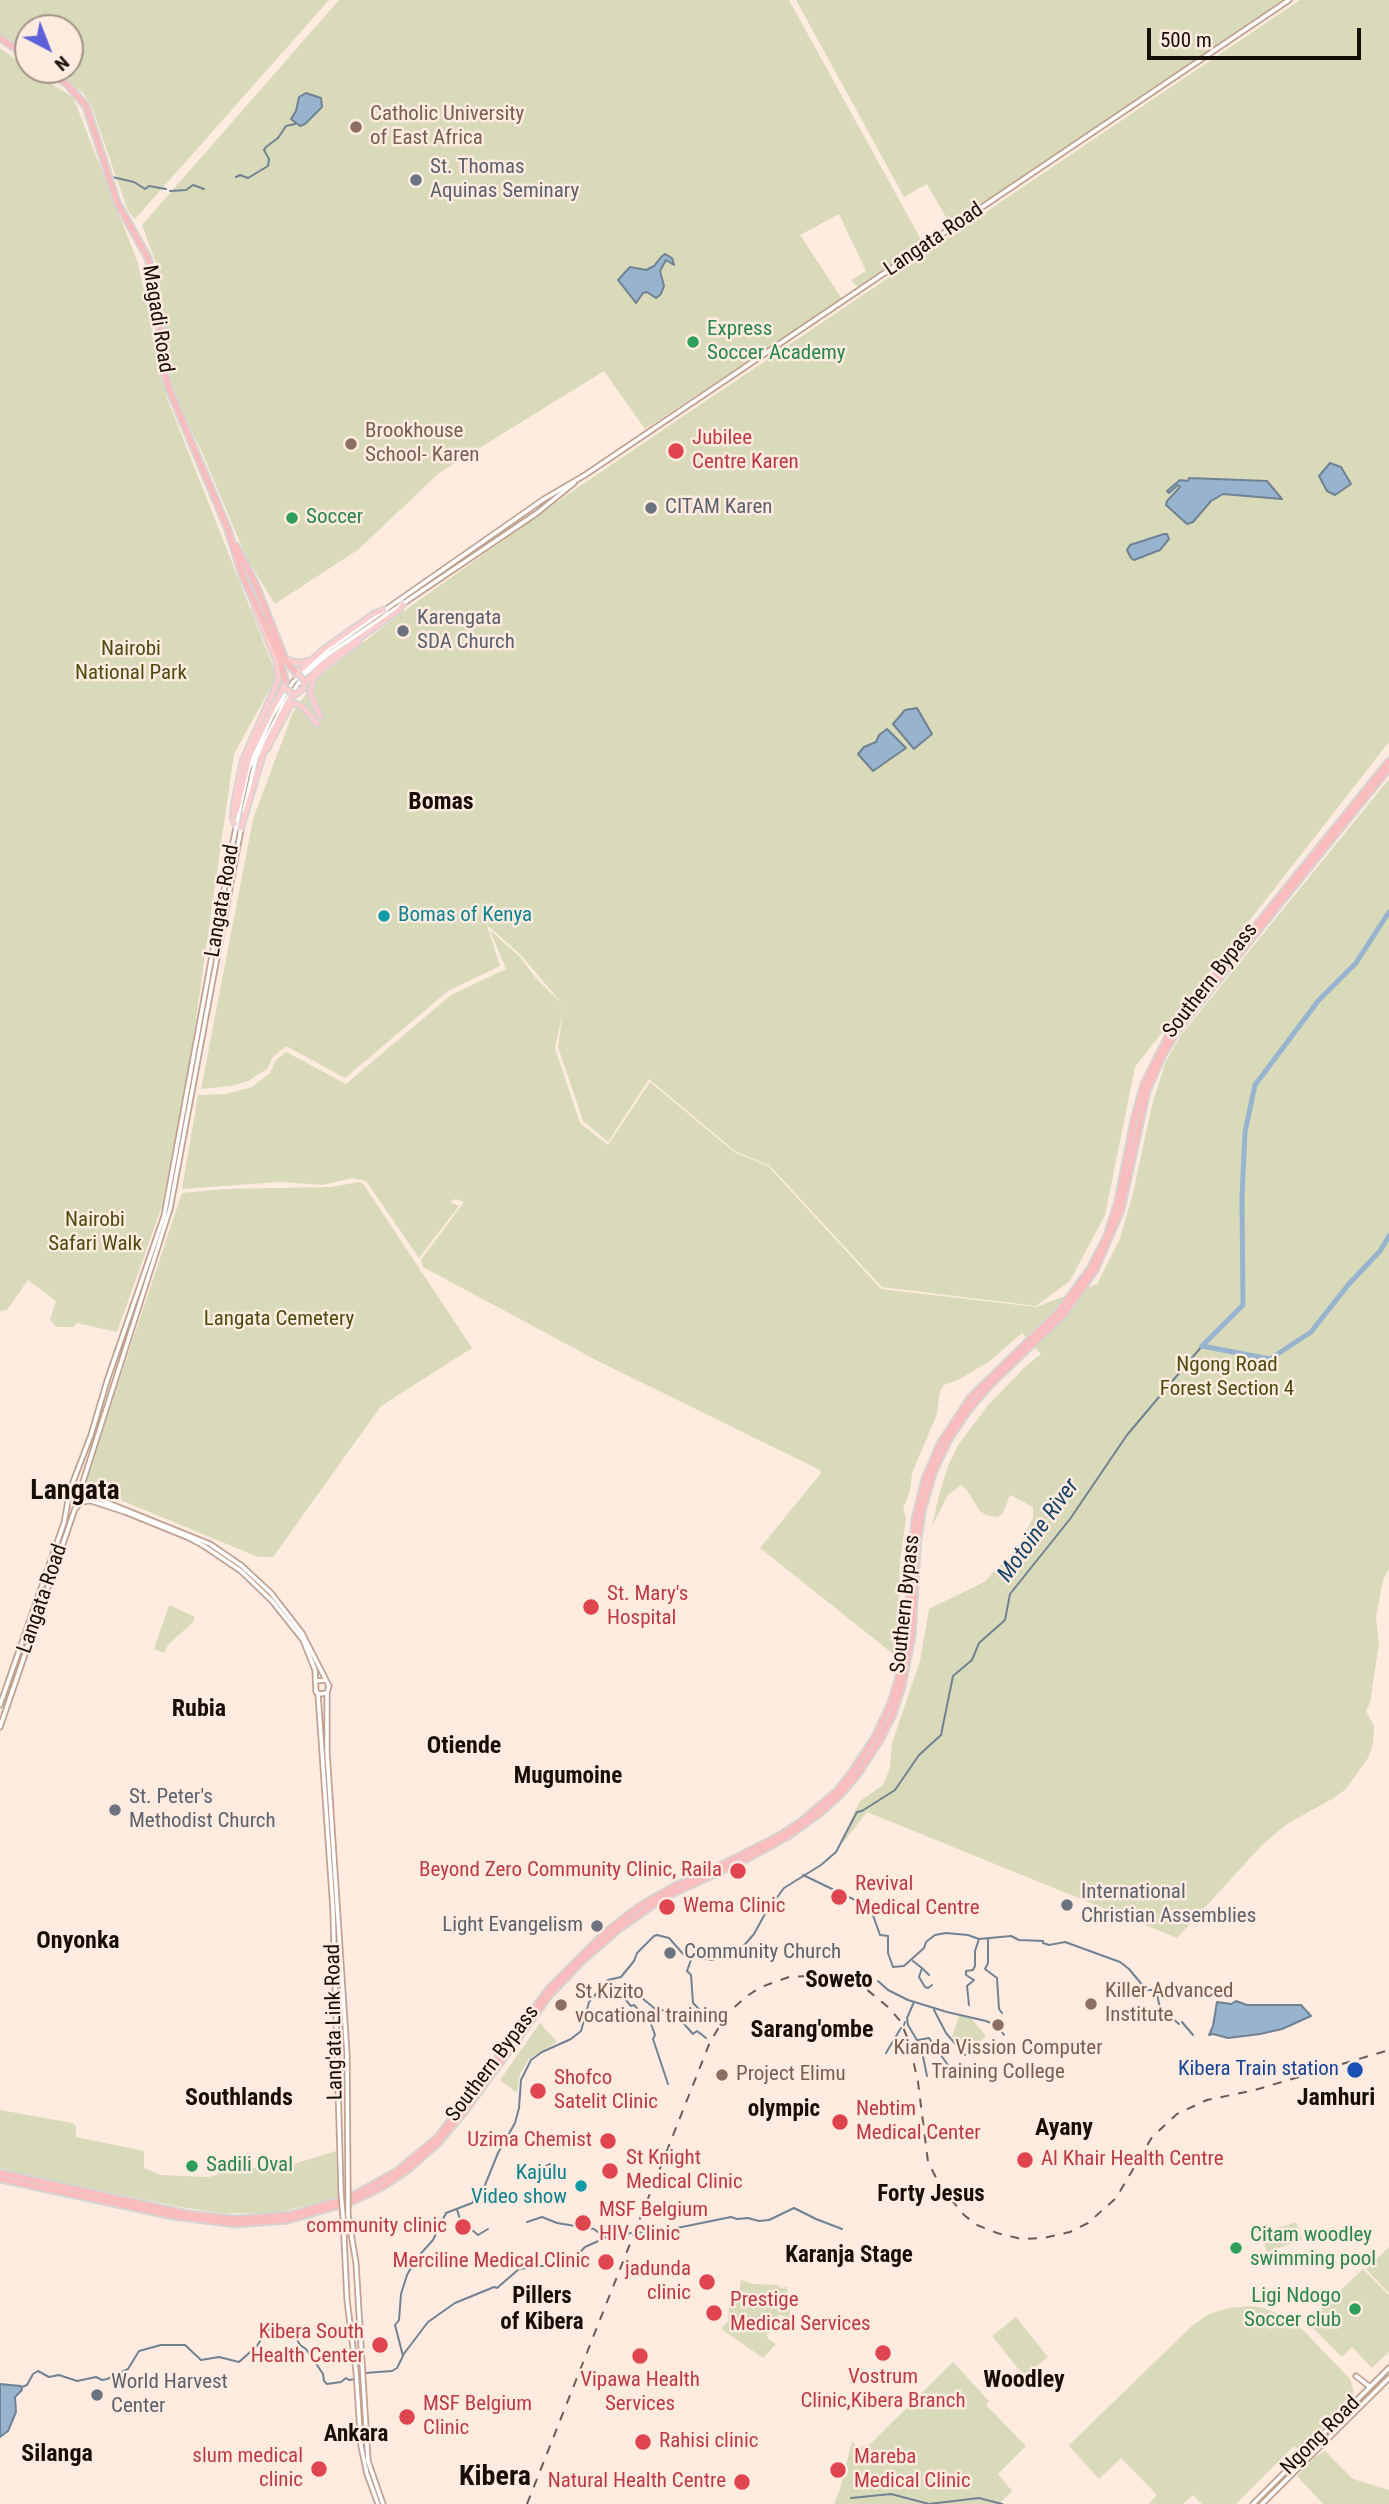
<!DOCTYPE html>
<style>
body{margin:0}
#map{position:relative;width:1389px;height:2504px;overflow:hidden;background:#ffebe0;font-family:"Roboto Condensed",sans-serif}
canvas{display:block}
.north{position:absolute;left:14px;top:14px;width:70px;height:70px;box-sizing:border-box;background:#ffebe0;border:2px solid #a3938a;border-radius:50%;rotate:138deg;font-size:19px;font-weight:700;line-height:28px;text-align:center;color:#180e08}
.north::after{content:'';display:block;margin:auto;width:24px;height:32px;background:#5d61d9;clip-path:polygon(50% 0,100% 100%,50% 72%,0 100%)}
.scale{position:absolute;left:1147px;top:28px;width:214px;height:32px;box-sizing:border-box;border:4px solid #180e08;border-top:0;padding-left:9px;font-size:21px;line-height:24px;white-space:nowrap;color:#180e08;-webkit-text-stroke:5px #ffebe0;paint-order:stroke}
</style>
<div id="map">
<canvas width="1389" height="2504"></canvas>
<div class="north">N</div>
<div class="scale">500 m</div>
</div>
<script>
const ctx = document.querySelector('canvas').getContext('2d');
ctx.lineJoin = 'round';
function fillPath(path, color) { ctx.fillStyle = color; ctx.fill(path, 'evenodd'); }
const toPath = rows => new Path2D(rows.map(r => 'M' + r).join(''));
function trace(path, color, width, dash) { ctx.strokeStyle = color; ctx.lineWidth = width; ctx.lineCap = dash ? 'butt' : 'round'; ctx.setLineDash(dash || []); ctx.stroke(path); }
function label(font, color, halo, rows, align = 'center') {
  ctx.font = font + ' "Roboto Condensed",sans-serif'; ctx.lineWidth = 5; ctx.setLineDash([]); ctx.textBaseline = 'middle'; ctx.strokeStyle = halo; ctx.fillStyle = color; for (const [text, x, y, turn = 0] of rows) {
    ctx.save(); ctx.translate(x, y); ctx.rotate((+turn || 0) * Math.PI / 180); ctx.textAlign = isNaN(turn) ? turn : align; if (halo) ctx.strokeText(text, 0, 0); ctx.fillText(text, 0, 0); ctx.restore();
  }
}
fillPath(toPath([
 [0,0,329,0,135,219,128,211,91,105,83,93,52,70,70,70,70,28,28,28,28,53,0,34],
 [339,0,789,0,924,245,860,290,851,280,866,271,839,214,800,235,842,299,645,429,604,371,439,473,359,549,275,604,247,559,201,450,170,387,158,268,142,225],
 [796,0,1284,0,951,226,927,184,904,197],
 [1300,0,1389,0,1389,742,1135,1067,1105,1215,1070,1281,1036,1306,882,1287,769,1165,735,1151,649,1079,608,1142,583,1121,558,1047,563,1012,555,1048,580,1123,608,1145,650,1082,734,1152,768,1166,881,1289,1036,1307,1097,1284,1120,1239,1133,1193,1152,1105,1165,1063,1181,1035,1389,779,1389,1569,1383,1580,1376,1617,1379,1643,1370,1703,1366,1711,1374,1726,1373,1744,1368,1758,1346,1789,1332,1799,1287,1824,1262,1845,1177,1938,867,1812,843,1843,840,1842,860,1801,883,1785,890,1768,892,1743,920,1661,929,1609,984,1582,1018,1548,1033,1518,1033,1507,1010,1495,1003,1513,998,1517,986,1515,980,1511,966,1489,961,1485,948,1495,932,1526,939,1495,948,1466,958,1445,989,1404,1025,1367,1041,1354,1022,1333,990,1361,960,1379,944,1385,940,1391,937,1414,912,1473,910,1491,903,1509,906,1518,900,1561,897,1657,760,1548,821,1473,820,1470,598,1361,423,1267,421,1260,464,1202,455,1199,450,1202,459,1206,419,1258,366,1181,352,1178,323,1185,280,1182,182,1189,198,1095,226,1094,252,1087,270,1073,276,1060,286,1052,346,1084,451,995,506,969,490,930,521,958,535,977,564,1006,521,955,487,925,500,966,448,991,345,1078,286,1046,273,1057,267,1069,248,1081,231,1086,201,1089,253,819,293,712,318,678,397,616,571,492],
 [0,48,28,68,28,70,73,97,138,263,167,398,277,676,234,754,189,1068,162,1206,117,1332,77,1323,73,1327,57,1327,50,1320,56,1301,28,1280,7,1310,0,1311],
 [360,1182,364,1185,472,1348,381,1406,273,1557,258,1557,84,1485,182,1193,224,1189,331,1187],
 [169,1605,195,1617,193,1622,168,1645,164,1653,154,1649],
 [959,2016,971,2018,986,2036,971,2050,952,2037],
 [540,2023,557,2042,529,2059,520,2074,517,2093,500,2080],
 [0,2110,72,2123,76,2126,76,2137,144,2151,144,2168,161,2175,208,2177,217,2175,223,2159,249,2168,290,2165,336,2151,338,2198,275,2213,224,2213,186,2208,25,2175,0,2168],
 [1296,2222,1302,2240,1267,2252,1261,2234],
 [1389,2247,1389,2293,1366,2269],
 [1363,2269,1389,2295,1389,2352,1372,2368,1352,2347,1342,2357,1307,2322],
 [741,2280,753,2284,778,2285,781,2288,787,2287,791,2318,779,2315,767,2335,768,2339,776,2344,763,2358,721,2329,728,2321,729,2307,739,2292],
 [1249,2306,1264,2308,1280,2315,1303,2330,1350,2379,1354,2392,1333,2414,1335,2417,1320,2431,1317,2430,1298,2450,1294,2446,1236,2504,1202,2504,1193,2495,1183,2504,1149,2504,1157,2495,1121,2458,1099,2479,1069,2446,1070,2444,1192,2326,1209,2314,1229,2308],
 [1016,2317,1048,2357,1024,2376,992,2336],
 [953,2362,989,2401,986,2405,1026,2446,998,2474,1012,2491,999,2504,834,2504,840,2489,852,2441,859,2448,870,2444],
 [1325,2451,1353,2479,1389,2490,1389,2504,1323,2504,1297,2476,1316,2456]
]), '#d8dab9');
const water = toPath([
 [306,93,321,98,322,107,305,124,300,126,291,119,296,111,299,97,306,93],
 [665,254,672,258,674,265,666,260,660,271,664,286,661,294,656,298,647,292,643,293,636,303,618,280,630,267,646,270,654,266,661,257,665,254],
 [1330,463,1341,467,1351,484,1335,495,1327,491,1319,476,1330,463],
 [1189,478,1267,481,1282,499,1223,494,1211,501,1193,522,1187,524,1166,505,1167,501,1180,487,1178,485,1169,493,1167,491,1180,480,1188,481,1189,478],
 [1164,534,1167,534,1169,539,1160,550,1134,560,1131,558,1127,550,1130,545,1164,534],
 [917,708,932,734,914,749,893,724,905,710,917,708],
 [887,729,906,748,873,771,858,754,864,747,876,742,879,735,887,729],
 [1236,2001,1247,2005,1301,2005,1311,2016,1282,2029,1260,2034,1228,2038,1213,2034,1209,2035,1213,2026,1217,2002,1231,2004,1236,2001],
 [0,2384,21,2386,22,2390,15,2397,16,2412,8,2431,0,2437,0,2384]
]);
fillPath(water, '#97b3ce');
trace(water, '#718293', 2);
trace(toPath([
 [112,177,134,182,145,189,149,186,166,189],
 [236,177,240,175,248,178,268,166,269,159,264,150,266,147,278,138,286,126,295,124],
 [170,191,186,190,193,185,204,189],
 [803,1875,855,1900,864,1902,870,1907,880,1935,888,1936,888,1953,893,1967,904,1966,924,1948,926,1942,935,1935,946,1933,968,1935,979,1939,1011,1936,1019,1940,1043,1941,1043,1943,1049,1945,1065,1942,1120,1962,1129,1969,1144,1987,1148,1990,1156,1990,1160,2008,1179,2024],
 [988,1939,988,1963,985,1969,997,1978,999,2009,1002,2013],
 [692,1957,687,1971,691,1975,693,2003,700,2010,714,2011,712,2013],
 [913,1961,922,1968,919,1977,925,1987,928,1988,932,1985],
 [922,1968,929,1975],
 [878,1981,888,1990,908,2000,947,2012,986,2021,998,2026,1004,2035],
 [609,1982,623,1997,633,1990,638,1999,642,1998,659,2012,663,2010,676,2015,693,2034,697,2031,706,2038],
 [624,1998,631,2006,634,2005,651,2024,655,2035,653,2039,668,2084],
 [914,2002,907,2018,908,2025,921,2047,927,2076],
 [969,2005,967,1986,974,1980,966,1975,966,1971,973,1970,975,1966,975,1951,979,1939],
 [934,2010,946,2033,965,2055],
 [1182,2022,1193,2035],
 [904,2025,905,2022],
 [918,2040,929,2038,950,2068],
 [886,2053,901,2028],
 [544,2167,550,2164],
 [457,2209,460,2220,478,2235,488,2229],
 [527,2222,542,2217,557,2223,594,2229,604,2237],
 [635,2233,672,2229,731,2217,737,2219,748,2218,759,2221,769,2220,794,2208,816,2219,842,2229],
 [403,2355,428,2322,455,2303,494,2287,497,2288,519,2269,550,2265,554,2267,572,2260,585,2247,607,2237,631,2233],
 [22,2387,27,2385,33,2374,38,2371,49,2377,59,2375,77,2381,96,2377,102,2380,107,2379,128,2369,139,2351,161,2345,185,2345,201,2360,219,2357,239,2362,257,2346,266,2331,275,2327,287,2327,293,2332,300,2345,306,2349,319,2368,323,2374,324,2381,327,2384,341,2382,346,2378,349,2380,356,2379,365,2373,392,2371,397,2368,403,2356,395,2325,399,2320,401,2294,407,2275,416,2259,433,2240,446,2213,472,2203,483,2190,498,2153,515,2123,519,2108,521,2080,531,2060,542,2052,571,2039,581,2031,589,2002,608,1980,621,1977,634,1961,637,1953,654,1936,657,1935,669,1938,684,1955,711,1960,731,1956,740,1950,754,1934,766,1912,784,1888,821,1865,836,1852,857,1812,862,1811,895,1790,919,1755,941,1735,953,1676,972,1660,979,1643,1005,1620,1010,1594,1070,1519,1127,1435,1202,1346],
 [851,2498,891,2494,929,2504,979,2498,1002,2504]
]), '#718293', 2);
trace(toPath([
 [1202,1346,1243,1305,1242,1197,1245,1132,1255,1085,1318,1001,1356,963,1389,912],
 [1202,1346,1270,1359,1311,1332,1348,1285,1380,1251,1389,1236]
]), '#97b3ce', 5);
const secondary = toPath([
 [244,811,256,758,283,705,305,674,327,655,537,513,574,483],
 [241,829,170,1209,81,1488,96,1498,210,1544,242,1566,271,1593,302,1633,326,1680,316,1681],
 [75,1509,81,1502,89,1501],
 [327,1693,327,1752,347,2054,348,2190],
 [318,1694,333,1910,341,2192],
 [0,1705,64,1523,70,1490,91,1435,107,1381,164,1216,232,847,248,770,272,716,293,682,329,649,544,499,585,475,1289,0],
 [0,1727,79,1497,125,1512,189,1538,204,1546,241,1571,272,1601,303,1640,315,1670,316,1692,320,1694,327,1693,329,1686,327,1682],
 [348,2215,356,2263,368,2461,383,2504],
 [343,2216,347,2300,356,2371,361,2446,367,2474,378,2504],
 [1356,2376,1370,2387],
 [1253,2504,1389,2368],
 [1262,2504,1389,2378]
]);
const primary = toPath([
 [286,659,299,663,308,661],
 [296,674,324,649,375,613,384,610],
 [305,683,321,665,375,627,399,610,403,604],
 [320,716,310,693,314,678,325,667,359,642],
 [267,749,289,707,293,703,302,706,317,724],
 [236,813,250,754,285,684],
 [235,824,233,819,234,804,243,760,278,681,277,662,255,608],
 [241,828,266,744,290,698,304,688,304,680]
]);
const trunk = toPath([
 [0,38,28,57],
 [46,70,67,84,86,106,117,202,148,258,155,285,165,374,169,389,227,527,243,577,279,656,285,680],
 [236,546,255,583,285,659,296,673],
 [0,2173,188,2214,236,2219,290,2215,349,2198,396,2172,438,2137,549,1989,605,1933,637,1908,677,1885,700,1876,779,1836,802,1821,837,1791,852,1772,875,1737,891,1703,898,1680,907,1635,915,1519,925,1479,940,1444,971,1397,1059,1311,1090,1269,1107,1236,1118,1201,1135,1116,1144,1084,1171,1031,1389,761],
 [0,2179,173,2216,236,2224,288,2220,353,2201,382,2187,406,2171,438,2143,464,2112,548,1997,583,1960,620,1928,663,1898,741,1862,788,1836,819,1814,840,1795,858,1774,880,1740,893,1714,902,1686,912,1636,917,1547,922,1511,933,1473,949,1439,970,1408,990,1385,1064,1314,1095,1270,1121,1210,1147,1091,1162,1057,1177,1031,1389,768]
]);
trace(secondary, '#c1a291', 7);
trace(primary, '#d5d4d3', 8);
trace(trunk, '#d5d4d3', 9);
trace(secondary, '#fff', 3.5);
trace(primary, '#fbcdcd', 4.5);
trace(trunk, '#fabcbc', 5);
trace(toPath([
 [527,2504,710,2042,727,2014,747,1996,761,1987,789,1977,824,1975,865,1988,888,2007,901,2022,909,2042,918,2082,928,2162,941,2187,964,2215,977,2225,997,2233,1021,2239,1044,2238,1070,2232,1088,2223,1116,2198,1152,2137,1177,2114,1194,2106,1207,2100,1255,2090,1389,2050]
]), '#6a5c54', 2, [9, 9]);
const secondaryBridge = toPath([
 [348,2190,348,2215],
 [341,2192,343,2216]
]);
const primaryBridge = toPath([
 [298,674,304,680],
 [286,689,294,694]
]);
trace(secondaryBridge, '#c1a291', 7, []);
trace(primaryBridge, '#d5d4d3', 8, []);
trace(secondaryBridge, '#fff', 3.5);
trace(primaryBridge, '#fbcdcd', 4.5);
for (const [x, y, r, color] of [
 [356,127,7,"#8d6e63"],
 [416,180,7,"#6b7280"],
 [693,342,7,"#2e9e5b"],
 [351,444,7,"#8d6e63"],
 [676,451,9,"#e0444e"],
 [651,508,7,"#6b7280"],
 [292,518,7,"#2e9e5b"],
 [403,631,7,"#6b7280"],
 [384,916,7,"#0f9aa8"],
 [591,1607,9,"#e0444e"],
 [115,1810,7,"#6b7280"],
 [738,1871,9,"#e0444e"],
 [839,1897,9,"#e0444e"],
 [1067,1905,7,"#6b7280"],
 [667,1907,9,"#e0444e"],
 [597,1926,7,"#6b7280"],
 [670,1953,7,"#6b7280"],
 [1091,2004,7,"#8d6e63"],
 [561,2005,7,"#8d6e63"],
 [998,2025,7,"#8d6e63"],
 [1355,2070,9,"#1a4fb4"],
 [722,2075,7,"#8d6e63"],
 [538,2091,9,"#e0444e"],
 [840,2122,9,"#e0444e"],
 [608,2141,9,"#e0444e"],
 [1025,2160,9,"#e0444e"],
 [192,2166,7,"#2e9e5b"],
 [610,2171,9,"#e0444e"],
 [581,2186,7,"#0f9aa8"],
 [583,2223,9,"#e0444e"],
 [463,2227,9,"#e0444e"],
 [1236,2248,7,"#2e9e5b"],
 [606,2262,9,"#e0444e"],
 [707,2282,9,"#e0444e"],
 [1355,2309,7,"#2e9e5b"],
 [714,2313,9,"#e0444e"],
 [380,2345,9,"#e0444e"],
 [883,2353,9,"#e0444e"],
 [640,2356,9,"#e0444e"],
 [97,2395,7,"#6b7280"],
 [407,2417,9,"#e0444e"],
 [643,2442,9,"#e0444e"],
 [319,2469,9,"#e0444e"],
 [838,2470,9,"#e0444e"],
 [742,2482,9,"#e0444e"]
]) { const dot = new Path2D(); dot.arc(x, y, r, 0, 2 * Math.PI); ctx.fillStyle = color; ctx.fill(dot); trace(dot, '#ffebe0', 2.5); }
label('21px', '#785e54', '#ffebe0', [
 ["Catholic University",370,115],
 ["of East Africa",370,139],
 ["Brookhouse",365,432],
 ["School- Karen",365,456],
 ["Killer Advanced",1105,1992],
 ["Institute",1105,2016],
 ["St Kizito",575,1993],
 ["vocational training",575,2017],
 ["Kianda Vission Computer",998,2049,"center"],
 ["Training College",998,2073,"center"],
 ["Project Elimu",736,2075]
], 'left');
label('21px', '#5b616d', '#ffebe0', [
 ["St. Thomas",430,168],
 ["Aquinas Seminary",430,192],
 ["CITAM Karen",665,508],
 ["Karengata",417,619],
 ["SDA Church",417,643],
 ["St. Peter's",129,1798],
 ["Methodist Church",129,1822],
 ["International",1081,1893],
 ["Christian Assemblies",1081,1917],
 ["Light Evangelism",583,1926,"right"],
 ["Community Church",684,1953],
 ["World Harvest",111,2383],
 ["Center",111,2407]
], 'left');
label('21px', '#180e08', '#ffebe0', [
 ["Langata Road",934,240,-34],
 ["Magadi Road",157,319,81],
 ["Langata Road",223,901,-80],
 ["Southern Bypass",1211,981,-52],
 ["Langata Road",43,1599,-71],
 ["Southern Bypass",906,1604,-84],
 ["Lang'ata Link Road",335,2022,-91],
 ["Southern Bypass",493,2064,-53],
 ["Ngong Road",1321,2436,-45]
]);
label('21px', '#27864d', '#ffebe0', [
 ["Express",707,330],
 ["Soccer Academy",707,354],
 ["Soccer",306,518],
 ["Sadili Oval",206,2166],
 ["Citam woodley",1250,2236],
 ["swimming pool",1250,2260],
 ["Ligi Ndogo",1341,2297,"right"],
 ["Soccer club",1341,2321,"right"]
], 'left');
label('21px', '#be3a42', '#ffebe0', [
 ["Jubilee",692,439],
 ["Centre Karen",692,463],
 ["St. Mary's",607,1595],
 ["Hospital",607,1619],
 ["Beyond Zero Community Clinic, Raila",722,1871,"right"],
 ["Revival",855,1885],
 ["Medical Centre",855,1909],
 ["Wema Clinic",683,1907],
 ["Shofco",554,2079],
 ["Satelit Clinic",554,2103],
 ["Nebtim",856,2110],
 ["Medical Center",856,2134],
 ["Uzima Chemist",592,2141,"right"],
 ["St Knight",626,2159],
 ["Medical Clinic",626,2183],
 ["Al Khair Health Centre",1041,2160],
 ["MSF Belgium",599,2211],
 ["HIV Clinic",599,2235],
 ["community clinic",447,2227,"right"],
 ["Merciline Medical Clinic",590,2262,"right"],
 ["jadunda",691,2270,"right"],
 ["clinic",691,2294,"right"],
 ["Prestige",730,2301],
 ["Medical Services",730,2325],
 ["Kibera South",364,2333,"right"],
 ["Health Center",364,2357,"right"],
 ["Vostrum",883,2378,"center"],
 ["Clinic,Kibera Branch",883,2402,"center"],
 ["Vipawa Health",640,2381,"center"],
 ["Services",640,2405,"center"],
 ["MSF Belgium",423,2405],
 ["Clinic",423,2429],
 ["Rahisi clinic",659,2442],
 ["slum medical",303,2457,"right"],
 ["clinic",303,2481,"right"],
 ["Mareba",854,2458],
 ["Medical Clinic",854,2482],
 ["Natural Health Centre",726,2482,"right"]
], 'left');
label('21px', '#4b4d10', '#ffebe0', [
 ["Nairobi",131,650],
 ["National Park",131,674],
 ["Nairobi",95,1221],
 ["Safari Walk",95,1245],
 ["Langata Cemetery",279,1320],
 ["Ngong Road",1227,1366],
 ["Forest Section 4",1227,1390]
]);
label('21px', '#0d838f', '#ffebe0', [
 ["Bomas of Kenya",398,916],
 ["Kajulu",567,2174,"right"],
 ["Video show",567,2198,"right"]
], 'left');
label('21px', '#164399', '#ffebe0', [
 ["Kibera Train station",1339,2070]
], 'right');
label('italic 23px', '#174368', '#ffebe0', [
 ["Motoine River",1039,1531,-54]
]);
label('bold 23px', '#180e08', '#ffebe0', [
 ["Mugumoine",568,1777],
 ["Soweto",839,1981],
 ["olympic",784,2110],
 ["Forty Jesus",931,2195],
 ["Karanja Stage",849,2256],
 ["Pillers",542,2297],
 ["of Kibera",542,2323],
 ["Ankara",356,2435]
]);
label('bold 24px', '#180e08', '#ffebe0', [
 ["Bomas",441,803],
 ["Rubia",199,1710],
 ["Otiende",464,1747],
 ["Onyonka",78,1942],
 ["Sarang'ombe",812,2031],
 ["Southlands",239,2099],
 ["Jamhuri",1336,2099],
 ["Ayany",1064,2129],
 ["Woodley",1024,2381],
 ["Silanga",57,2455]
]);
label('bold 28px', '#180e08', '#ffebe0', [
 ["Langata",75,1492],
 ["Kibera",495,2478]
]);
</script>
